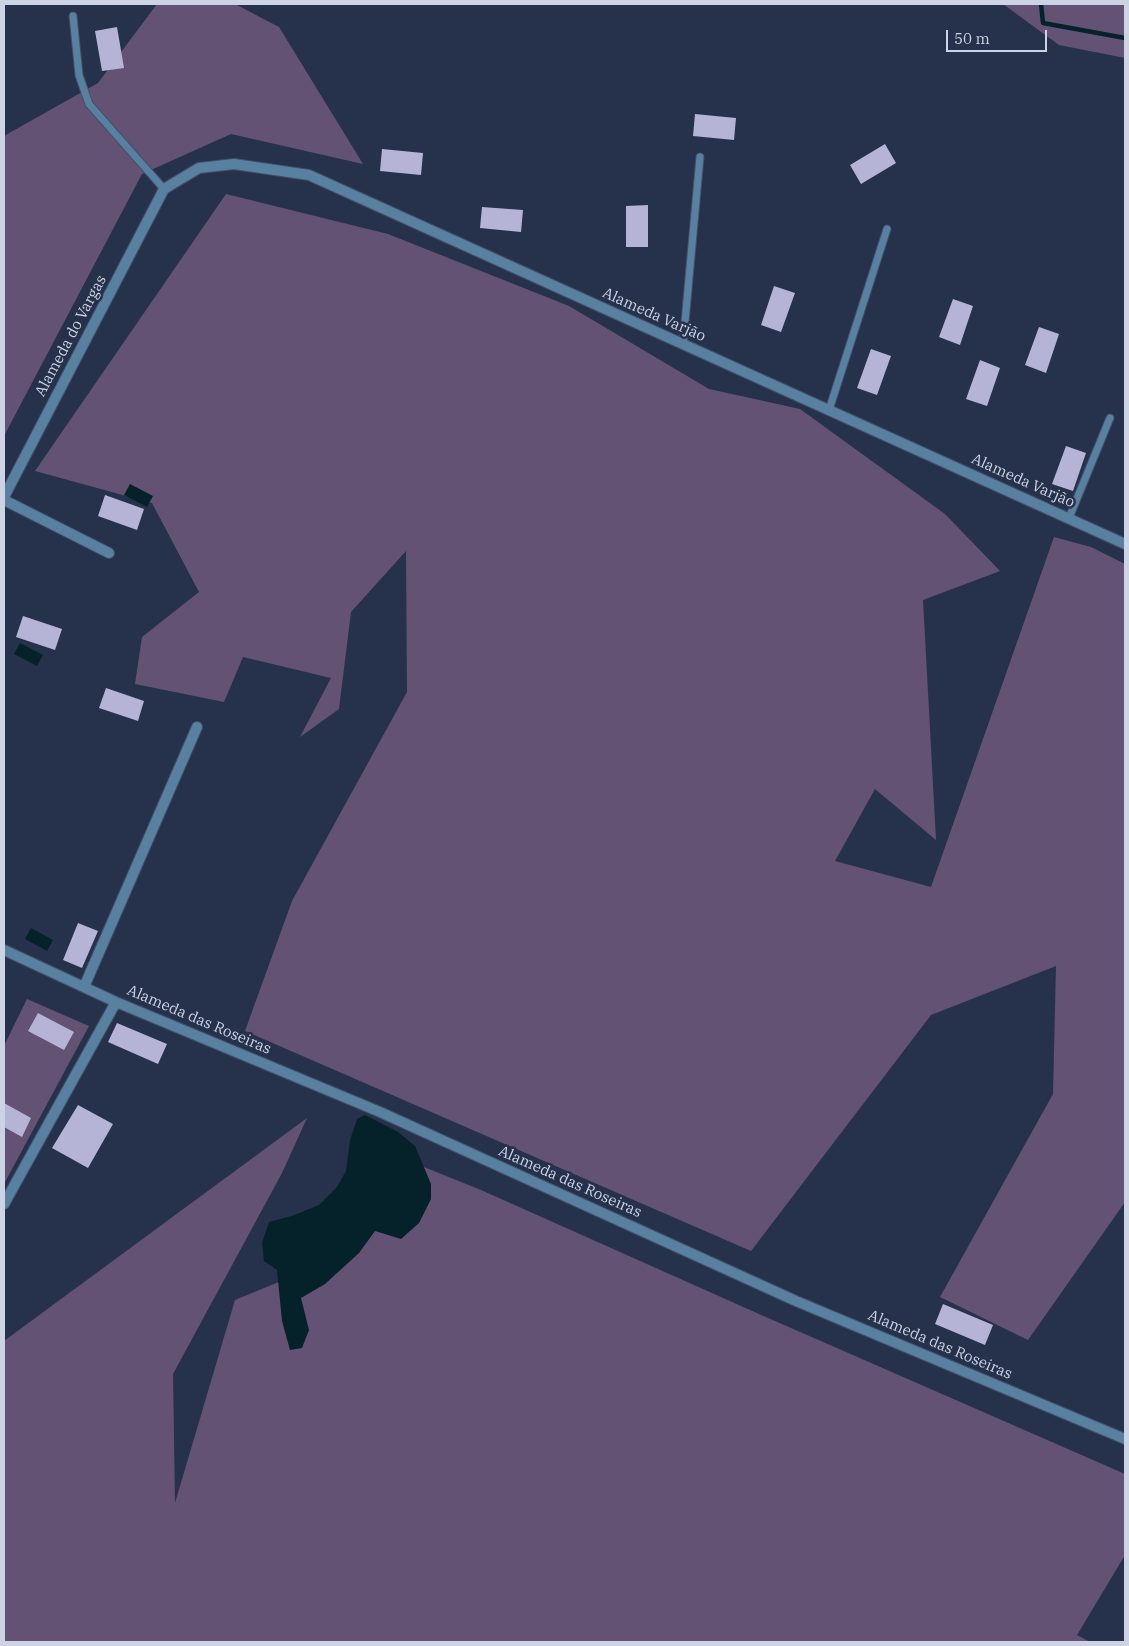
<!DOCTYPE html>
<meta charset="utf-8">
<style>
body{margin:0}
#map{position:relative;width:1129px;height:1646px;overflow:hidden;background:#26324b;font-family:"IBM Plex Serif",serif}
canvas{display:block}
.frame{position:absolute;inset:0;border:5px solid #cbd3e4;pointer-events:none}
.scale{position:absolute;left:946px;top:30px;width:101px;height:22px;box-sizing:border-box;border:2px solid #cbd3e4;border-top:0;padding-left:6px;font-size:15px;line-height:18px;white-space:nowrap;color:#cbd3e4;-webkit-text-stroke:4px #26324b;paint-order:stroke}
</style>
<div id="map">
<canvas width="1129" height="1646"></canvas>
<div class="frame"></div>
<div class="scale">50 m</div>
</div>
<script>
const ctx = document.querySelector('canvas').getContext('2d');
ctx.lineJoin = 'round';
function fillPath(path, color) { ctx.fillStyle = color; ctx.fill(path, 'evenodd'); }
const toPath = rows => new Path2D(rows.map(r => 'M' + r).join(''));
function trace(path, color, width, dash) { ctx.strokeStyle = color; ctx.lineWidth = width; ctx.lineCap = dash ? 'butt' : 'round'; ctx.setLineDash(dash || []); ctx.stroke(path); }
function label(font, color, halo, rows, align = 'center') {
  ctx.font = font + ' "IBM Plex Serif",serif'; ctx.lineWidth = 5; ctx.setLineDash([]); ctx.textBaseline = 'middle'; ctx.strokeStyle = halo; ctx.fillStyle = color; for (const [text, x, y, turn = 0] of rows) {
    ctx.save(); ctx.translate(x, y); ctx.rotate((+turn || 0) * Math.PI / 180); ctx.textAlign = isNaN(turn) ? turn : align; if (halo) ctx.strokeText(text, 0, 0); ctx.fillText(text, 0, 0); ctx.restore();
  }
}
fillPath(toPath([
 [157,4,235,4,279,27,363,164,231,134,142,174,4,436,4,136,98,83],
 [1003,4,1125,4,1125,58,1059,45],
 [226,194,388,234,569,306,709,389,800,409,945,514,1000,571,923,600,936,840,875,789,835,861,931,887,1054,537,1091,547,1125,564,1125,1202,1028,1340,940,1297,1053,1094,1056,966,931,1015,751,1251,245,1031,292,901,407,692,406,551,351,612,339,709,300,737,331,678,243,657,224,702,135,684,142,637,199,592,152,503,35,471],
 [27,999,89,1026,4,1184,4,1046],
 [307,1118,282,1173,173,1374,175,1503,235,1300,325,1263,409,1161,481,1190,759,1314,1125,1474,1125,1555,1077,1635,1090,1642,4,1642,4,1341]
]), '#645275');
fillPath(toPath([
 [130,484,153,496,147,507,124,495],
 [20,643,43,655,37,666,14,654],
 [31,928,53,940,47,951,25,939],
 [365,1115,398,1132,415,1146,431,1184,431,1199,419,1223,401,1239,375,1231,359,1253,325,1284,301,1298,309,1330,302,1348,290,1350,282,1321,277,1270,264,1261,262,1243,269,1222,292,1216,319,1205,337,1187,346,1171,350,1140,357,1119]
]), '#05212a');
trace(toPath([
 [1041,4,1043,23,1125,38]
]), '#05212a', 4.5);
fillPath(toPath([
 [117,27,124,68,102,71,95,31],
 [695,114,736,118,734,140,693,136],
 [885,144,896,163,861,184,850,165],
 [382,149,423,153,421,175,380,171],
 [648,205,648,247,626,247,626,206],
 [482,207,523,210,521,232,480,228],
 [774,286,795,293,781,332,761,325],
 [953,299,973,306,960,345,939,337],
 [1039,327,1059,334,1046,373,1025,365],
 [871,349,891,356,877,395,857,388],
 [980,360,1000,368,987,406,966,399],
 [1066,446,1086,453,1073,491,1052,484],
 [105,495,144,509,137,530,98,516],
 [23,616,62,629,55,650,16,637],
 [106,688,144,701,138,721,99,708],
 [78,923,98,931,82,968,63,960],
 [38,1013,74,1032,64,1050,28,1031],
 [117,1023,167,1044,158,1064,108,1042],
 [4,1103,31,1118,22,1137,4,1127],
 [78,1105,113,1124,88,1168,52,1148],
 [943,1304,993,1325,985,1345,935,1324]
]), '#b5b4d7');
const lane = toPath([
 [73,16,79,75,89,104,164,189],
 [683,344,700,157],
 [829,410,887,229],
 [1069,518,1110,418]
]);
const street = toPath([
 [4,497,164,189,199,168,234,164,309,175,1125,544],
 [4,500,109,553],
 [4,950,116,1002,380,1112,796,1301,1125,1439],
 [84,987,197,727],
 [4,1204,116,1002]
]);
trace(lane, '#444f67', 9);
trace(street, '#444f67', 12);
trace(lane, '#5880a1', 7);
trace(street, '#5880a1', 10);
label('15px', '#cbd3e4', '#26324b', [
 ["Alameda Varjão",654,315,24],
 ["Alameda do Vargas",71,336,-62],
 ["Alameda Varjão",1023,481,24],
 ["Alameda das Roseiras",199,1020,23],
 ["Alameda das Roseiras",570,1182,24],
 ["Alameda das Roseiras",940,1345,23]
]);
</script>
